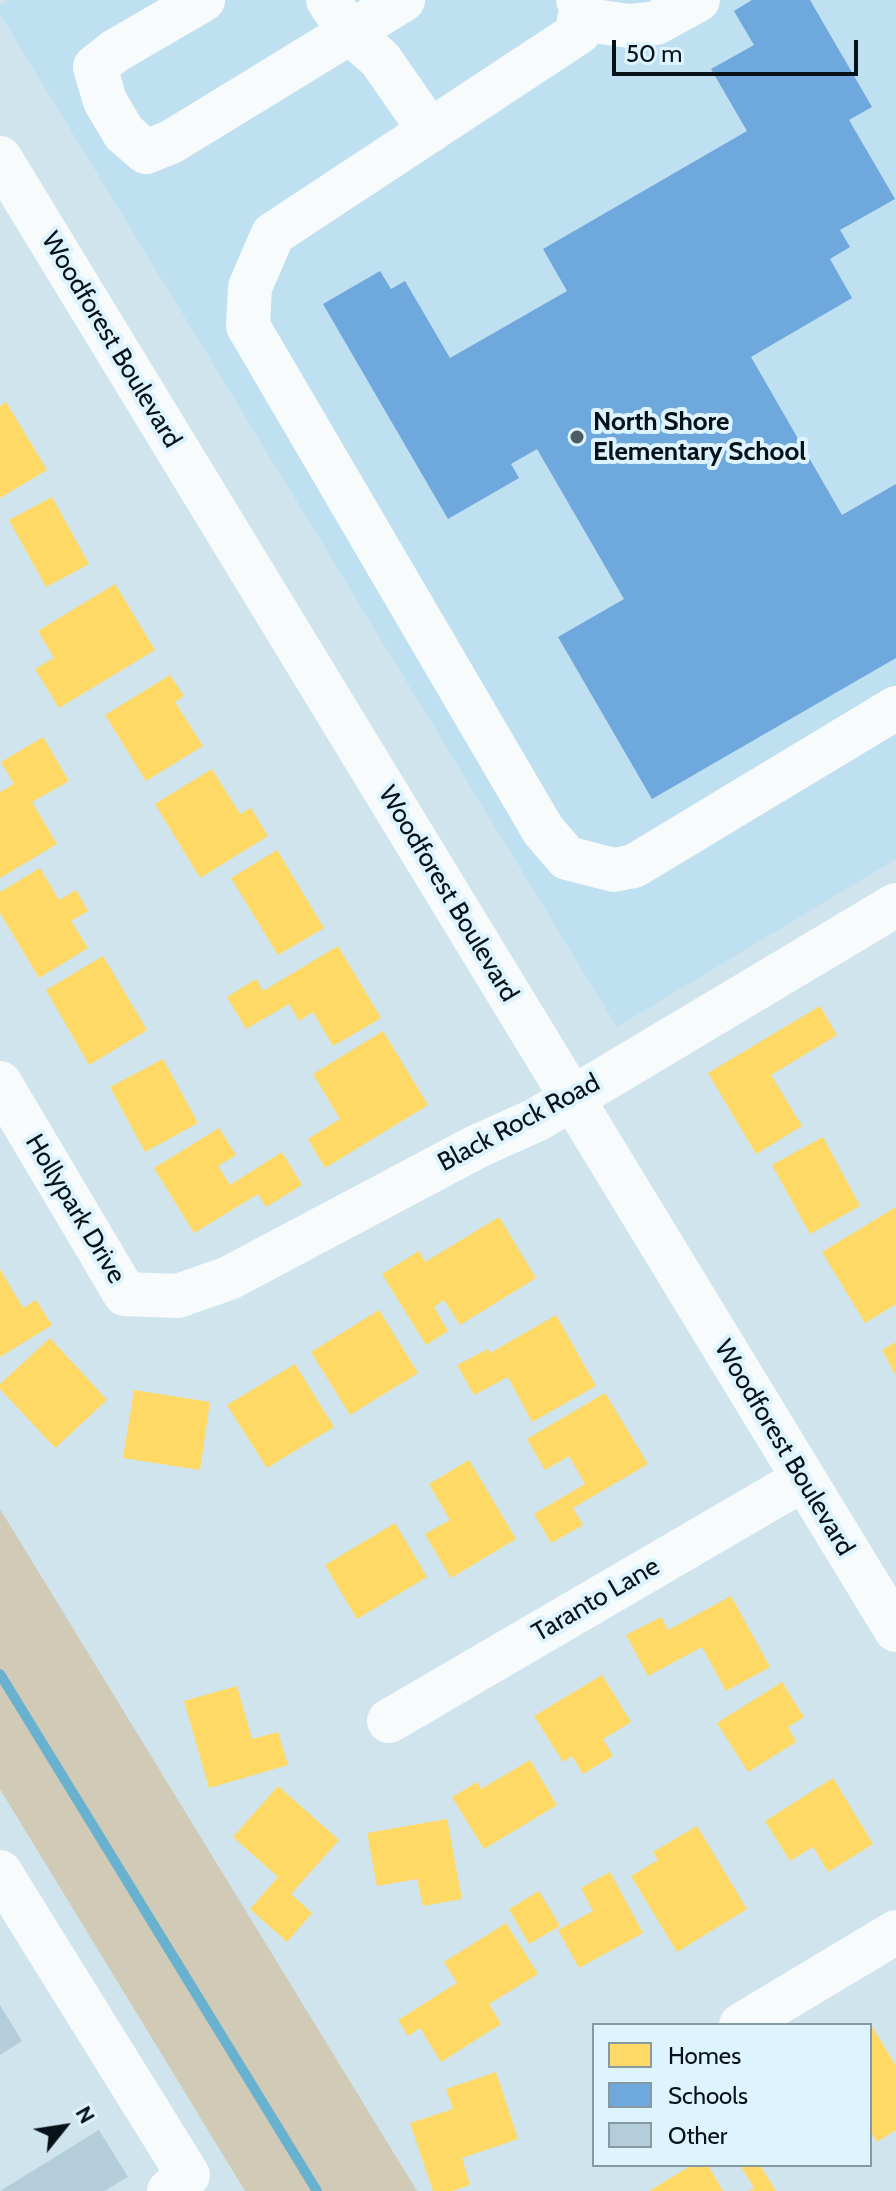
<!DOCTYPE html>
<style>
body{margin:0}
#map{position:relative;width:896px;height:2191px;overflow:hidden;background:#d0e4ed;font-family:Cabin,sans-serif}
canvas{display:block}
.legend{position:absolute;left:592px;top:2023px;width:280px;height:144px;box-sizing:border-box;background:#ddf3fd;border:2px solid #8799a1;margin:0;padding:10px 14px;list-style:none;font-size:24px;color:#061218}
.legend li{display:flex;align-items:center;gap:16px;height:40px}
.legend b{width:40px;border:2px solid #8799a1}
.north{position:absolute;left:24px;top:2087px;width:80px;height:80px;-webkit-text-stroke:6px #ddf3fd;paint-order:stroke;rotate:60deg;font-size:22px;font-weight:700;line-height:32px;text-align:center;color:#061218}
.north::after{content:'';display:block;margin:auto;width:28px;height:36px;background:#061218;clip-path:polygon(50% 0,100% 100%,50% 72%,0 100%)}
.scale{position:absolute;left:612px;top:40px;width:246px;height:36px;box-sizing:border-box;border:4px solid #061218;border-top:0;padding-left:10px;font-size:24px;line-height:28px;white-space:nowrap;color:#061218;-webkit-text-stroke:6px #ddf3fd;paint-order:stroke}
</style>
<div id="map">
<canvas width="896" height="2191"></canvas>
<ul class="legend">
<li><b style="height:22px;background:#ffd966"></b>Homes</li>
<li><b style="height:22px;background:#6fa8dc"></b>Schools</li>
<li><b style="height:22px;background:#b3ceda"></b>Other</li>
</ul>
<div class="north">N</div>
<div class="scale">50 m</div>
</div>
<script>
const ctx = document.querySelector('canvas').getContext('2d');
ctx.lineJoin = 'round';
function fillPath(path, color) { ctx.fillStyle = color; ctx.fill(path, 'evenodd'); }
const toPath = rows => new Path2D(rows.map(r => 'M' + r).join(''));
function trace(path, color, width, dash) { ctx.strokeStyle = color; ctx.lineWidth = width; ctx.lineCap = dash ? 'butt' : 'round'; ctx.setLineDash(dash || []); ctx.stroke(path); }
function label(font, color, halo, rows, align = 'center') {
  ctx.font = font + ' Cabin,sans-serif'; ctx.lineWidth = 8; ctx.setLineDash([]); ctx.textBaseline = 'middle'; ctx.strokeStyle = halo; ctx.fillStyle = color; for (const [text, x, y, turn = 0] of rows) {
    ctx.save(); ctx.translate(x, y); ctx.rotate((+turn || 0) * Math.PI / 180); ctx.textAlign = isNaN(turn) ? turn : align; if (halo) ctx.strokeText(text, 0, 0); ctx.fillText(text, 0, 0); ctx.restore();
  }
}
fillPath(toPath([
 [8,0,896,0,896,859,617,1027,0,14,0,5]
]), '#bfe0f0');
fillPath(toPath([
 [0,1509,417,2191,245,2191,0,1789]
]), '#d1cab6');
fillPath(toPath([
 [6,402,47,470,0,498,0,406],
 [52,497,89,564,46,587,9,520],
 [115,584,155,650,59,708,35,669,54,658,38,631],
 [170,675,184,696,175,702,203,746,146,781,105,715],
 [43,737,69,781,32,802,57,844,0,878,0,792,14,784,1,762],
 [212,769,240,814,251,808,268,836,200,878,155,804],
 [277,850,324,928,278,955,231,878],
 [40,868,59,900,76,890,88,911,71,921,88,948,39,978,0,913,0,892],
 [338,946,381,1018,333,1046,313,1012,299,1021,289,1004,246,1029,227,997,256,979,263,991],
 [103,956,147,1030,89,1065,46,990],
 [820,1006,837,1035,771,1075,802,1126,756,1154,708,1073],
 [383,1031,428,1105,325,1168,308,1139,340,1119,313,1074],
 [163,1059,198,1123,145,1152,110,1087],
 [219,1128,236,1155,218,1166,230,1185,282,1152,302,1185,266,1207,258,1194,194,1233,154,1168],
 [823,1137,860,1206,810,1234,772,1165],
 [896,1207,896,1304,865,1323,822,1252],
 [499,1217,536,1278,460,1325,444,1300,434,1307,448,1331,426,1345,382,1274,419,1251,425,1262],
 [0,1269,23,1308,36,1300,52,1325,0,1357],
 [379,1310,418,1373,350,1415,311,1352],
 [556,1315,596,1386,532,1422,508,1377,474,1395,457,1365,488,1349,490,1353],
 [50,1338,107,1400,55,1448,0,1389,0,1384],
 [896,1342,896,1376,882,1350],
 [295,1364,334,1427,267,1468,227,1405],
 [134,1390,210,1402,200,1470,123,1458],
 [605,1393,648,1464,573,1508,583,1525,551,1543,534,1514,585,1484,569,1456,545,1470,527,1439],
 [469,1460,516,1539,451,1578,425,1534,450,1520,429,1484],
 [395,1523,427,1577,357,1619,325,1565],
 [731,1596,770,1667,726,1691,702,1647,648,1676,626,1635,661,1617,668,1630],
 [602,1675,631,1722,603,1739,613,1756,583,1774,572,1756,563,1762,534,1716],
 [782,1682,804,1717,788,1727,796,1742,748,1772,717,1723],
 [237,1686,252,1739,278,1732,288,1765,209,1788,184,1701],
 [530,1760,557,1805,484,1849,452,1797,477,1782,481,1789],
 [833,1778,873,1844,828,1872,813,1847,790,1861,765,1821],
 [278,1786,339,1840,291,1894,312,1913,287,1942,250,1909,278,1877,233,1837],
 [447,1819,462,1899,423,1906,417,1879,377,1886,367,1833],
 [697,1826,747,1909,677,1952,631,1876,658,1860,653,1852],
 [610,1872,643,1933,579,1968,558,1930,593,1911,581,1888],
 [539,1891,560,1926,529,1944,509,1909],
 [506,1923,538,1974,489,2004,501,2024,441,2062,420,2028,408,2036,398,2020,457,1983,444,1962],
 [870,2023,896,2066,896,2130,877,2142,870,2130],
 [496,2072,518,2139,462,2158,470,2185,452,2191,433,2191,410,2123,453,2109,446,2089],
 [692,2165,708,2165,723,2191,649,2191],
 [740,2165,760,2165,776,2191,749,2191,754,2188]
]), '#ffd966');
fillPath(toPath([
 [752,0,810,0,872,107,849,120,895,199,840,230,850,247,830,259,852,298,751,357,842,515,896,484,896,658,652,799,558,637,624,599,537,449,511,464,519,478,448,519,323,304,380,271,391,289,405,281,450,358,567,291,543,249,747,131,711,69,754,45,734,11]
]), '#6fa8dc');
trace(toPath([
 [0,1674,317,2191]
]), '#68b2d0', 10);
fillPath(toPath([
 [0,2005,22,2041,0,2055],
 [99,2130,128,2177,104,2191,0,2191]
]), '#b3ceda');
trace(toPath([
 [203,0,115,51,95,67,105,101,124,133,146,152,171,142,403,0],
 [328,0,349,32,380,59,430,131],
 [578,0,581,6,578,33,273,234,250,287,248,326,543,830,567,858,614,870,634,866,896,708],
 [579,19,629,26,656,23,698,0],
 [0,1083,125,1294,178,1296,229,1278,478,1146,536,1120,896,905],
 [389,1721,802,1480],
 [0,1872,188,2175,169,2191],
 [741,2025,896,1932]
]), '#f8fbfc', 44);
trace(toPath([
 [0,158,896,1630]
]), '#f8fbfc', 44);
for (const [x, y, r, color] of [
 [577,437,8,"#4d5c63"]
]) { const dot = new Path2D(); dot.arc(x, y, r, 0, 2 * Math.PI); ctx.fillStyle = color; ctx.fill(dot); trace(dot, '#ddf3fd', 3); }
label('26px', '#061218', '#ddf3fd', [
 ["Woodforest Boulevard",111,340,59],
 ["Woodforest Boulevard",448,894,59],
 ["Black Rock Road",519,1123,-28],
 ["Hollypark Drive",75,1209,59],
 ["Woodforest Boulevard",784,1448,59],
 ["Taranto Lane",596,1600,-30]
]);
label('bold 26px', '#061218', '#ddf3fd', [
 ["North Shore",593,422],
 ["Elementary School",593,452]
], 'left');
</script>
